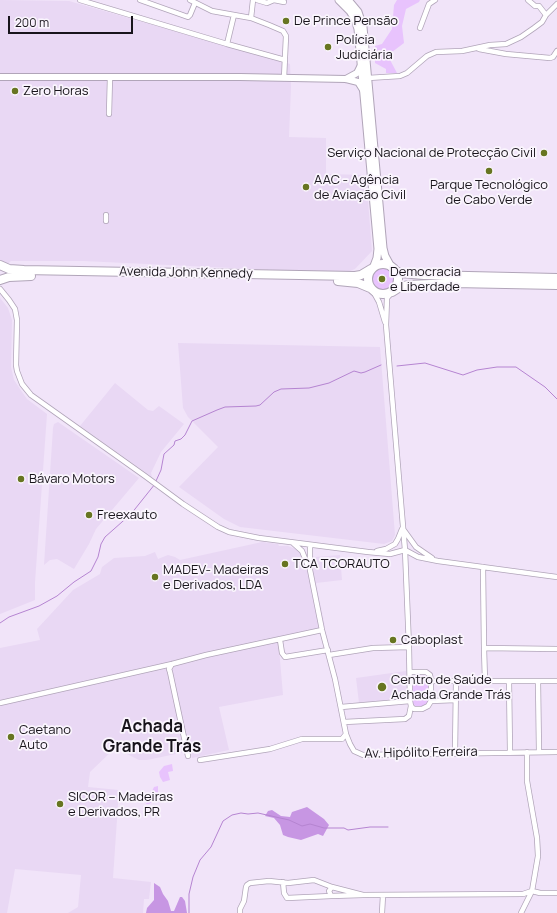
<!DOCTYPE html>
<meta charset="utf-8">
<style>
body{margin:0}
#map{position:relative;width:557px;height:913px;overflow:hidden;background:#f1e4f9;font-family:Manrope,sans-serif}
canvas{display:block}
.scale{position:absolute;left:8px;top:16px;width:125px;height:18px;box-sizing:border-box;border:2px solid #18141b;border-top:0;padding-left:5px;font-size:12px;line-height:14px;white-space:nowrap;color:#18141b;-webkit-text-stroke:3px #faf5fd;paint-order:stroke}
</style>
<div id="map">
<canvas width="557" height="913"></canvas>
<div class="scale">200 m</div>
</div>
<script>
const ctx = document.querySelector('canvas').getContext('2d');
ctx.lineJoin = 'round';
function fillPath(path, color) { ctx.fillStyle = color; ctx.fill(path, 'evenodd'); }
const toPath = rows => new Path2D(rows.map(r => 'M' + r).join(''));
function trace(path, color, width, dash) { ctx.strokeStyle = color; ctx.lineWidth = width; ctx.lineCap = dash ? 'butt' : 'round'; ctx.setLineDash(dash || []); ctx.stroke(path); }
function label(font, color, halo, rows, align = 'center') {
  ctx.font = font + ' Manrope,sans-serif'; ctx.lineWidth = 3.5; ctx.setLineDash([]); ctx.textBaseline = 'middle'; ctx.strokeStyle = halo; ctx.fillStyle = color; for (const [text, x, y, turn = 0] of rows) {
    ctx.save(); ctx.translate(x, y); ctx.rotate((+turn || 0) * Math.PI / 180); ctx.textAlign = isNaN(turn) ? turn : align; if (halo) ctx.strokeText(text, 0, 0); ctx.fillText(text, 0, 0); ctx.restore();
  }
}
fillPath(toPath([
 [0,0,69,1,290,64,291,87,289,137,326,138,326,174,366,175,372,251,355,269,347,272,275,270,83,261,11,261,0,270],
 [0,298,8,308,12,320,11,367,14,380,22,392,27,399,47,414,35,582,35,600,0,614],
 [178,343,380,347,395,535,392,541,384,544,240,527,224,519,179,487,218,447,188,417,183,408],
 [115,383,148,410,153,411,159,406,184,424,161,452,151,473,152,477,80,426],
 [58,422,139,478,96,529,89,544,74,569,57,559,50,560,44,565,53,428,54,424],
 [262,542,278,544,279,546,288,546,315,557,340,555,342,580,316,583,325,627,280,638,282,659,279,648,283,695,219,707,229,750,192,758,190,751,147,760,139,760,115,748,90,772,88,787,119,790,113,878,151,882,149,899,144,899,143,913,68,913,78,907,81,875,15,869,7,913,0,913,0,648,40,640,37,629,73,590,100,574,102,567,114,558,145,556,155,552,158,559,168,555,175,557,180,560],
 [406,671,407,696,406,698,359,703,356,678]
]), '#e9d8f4');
fillPath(toPath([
 [397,0,420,0,419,2,406,9,402,26,404,43,392,52,389,58,397,73,386,73,386,69,375,63,375,46,382,44,392,29,394,5],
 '370 279a12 12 0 1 1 24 0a12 12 0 1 1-24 0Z',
 [417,675,424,675,428,678,428,702,424,706,416,707,412,702,413,679],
 [172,764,173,771,168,772,170,780,163,782,160,777,159,772,164,766],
 [158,786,158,792,160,794,161,796,149,804,146,804,154,787]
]), '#e8c3fd');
fillPath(toPath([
 [307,807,324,819,329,825,323,836,318,834,301,840,288,837,283,835,280,825,274,818,265,816,268,811,272,810,281,816,290,817,292,812],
 [154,883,160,887,163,894,168,901,171,911,174,911,180,897,182,897,185,901,187,913,146,913,147,908,154,900]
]), '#c796e3');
trace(toPath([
 [397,366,425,363,463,375,477,370,497,367,516,367,545,387,557,399],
 [156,481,161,470,164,454,174,445,175,441,181,439,185,435,192,421,217,410,225,407,256,406,260,405,274,392,281,389,309,388,329,383,354,371,361,373,365,372,381,365],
 [0,623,9,617,39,606,57,596,74,582,91,571,98,557,101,544,105,537,131,514,155,484],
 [189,913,189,894,193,877,200,860,211,847,223,821,232,815,241,813,248,814,258,813,289,820,302,826,310,824,324,828,344,828,348,830,370,827,388,827]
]), '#b584d1', 1);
const minor = toPath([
 [80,0,227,44,234,15],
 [140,0,188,17,190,15,195,3],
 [190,0,212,11,251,18,269,25,283,31,286,36,284,78],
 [257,0,267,3,274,0],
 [274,0,284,2],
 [528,0,535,6,539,6,546,15],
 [251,18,253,0],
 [420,28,429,4,435,0],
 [227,44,285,60],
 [479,49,506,54,550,58,553,57,557,51],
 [368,78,400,76,407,73,427,56,436,52,462,51,490,45,506,44,521,37,534,28,542,22,546,15,557,4],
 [109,114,110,77],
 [106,215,106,221],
 [0,289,9,300,15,309,17,320,16,365,17,371,22,384,31,395,145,476,183,504,218,527,229,532,259,538,368,552,390,554,405,550,418,557,438,561,557,577],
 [373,291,379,302,385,322],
 [392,292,387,298,386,325,405,550,409,647],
 [403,529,416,547,432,558],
 [293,543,302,551,308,566],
 [310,545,310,570,322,630,335,679,346,734,350,744,354,751,363,755,557,752],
 [377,551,386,549,395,544,398,539,402,529],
 [483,567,484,648],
 [280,640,282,653,285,657,328,650],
 [329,655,373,648,409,647,410,701,341,707],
 [172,664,169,669,170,672,188,756],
 [410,672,426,672,430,675,431,681,431,701,428,706,422,709,414,709,411,706,410,701],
 [431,681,557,681],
 [485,681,484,648,557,649],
 [509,681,510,752],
 [538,681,539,752],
 [431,701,456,700],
 [0,703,172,664,206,655,322,630],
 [344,722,405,719,409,716,411,706],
 [455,753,456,682],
 [200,760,270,749,302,739,342,739,346,734],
 [283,882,284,893,287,898,331,896],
 [363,895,331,896,329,891,332,887,363,895,523,894,532,891,540,893,557,893],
 [240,913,240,909,244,901,246,887,247,885,250,883,269,881,288,883,314,880,332,887],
 [382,913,383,895],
 [521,913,532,891,538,856,537,838,527,781,527,752]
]);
const secondary = toPath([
 [0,77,240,77,346,79,358,82,363,90],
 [346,79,357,73,361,65]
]);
const primary = toPath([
 [339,0,350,11,355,19,358,29,378,249,377,258,374,266],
 [348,0,358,12,363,27,383,248,385,256,391,267]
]);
const trunk = toPath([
 '368 279a15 15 0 1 1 30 0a15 15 0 1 1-30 0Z',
 [0,265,9,269,24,270,355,276,361,275,371,269],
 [394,270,400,273,424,275,557,278],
 [0,280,9,277,31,276],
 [338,281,358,283,370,288],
 [392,292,400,287,408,285,454,283,557,285]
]);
trace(minor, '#b1a5b9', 6);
trace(secondary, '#b1a5b9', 8);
trace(primary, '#b1a5b9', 9);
trace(trunk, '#b1a5b9', 10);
trace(minor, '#fff', 4.5);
trace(secondary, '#fff', 6);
trace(primary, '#fff', 7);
trace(trunk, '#fff', 8);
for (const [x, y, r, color] of [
 [286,21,4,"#677521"],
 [328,47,4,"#677521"],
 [15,91,4,"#677521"],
 [544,153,4,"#677521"],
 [489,171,4,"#677521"],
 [306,187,4,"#677521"],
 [382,279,4,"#677521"],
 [21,479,4,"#677521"],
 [89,515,4,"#677521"],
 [285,564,4,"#677521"],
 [155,577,4,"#677521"],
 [393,640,4,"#677521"],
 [382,687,5,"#677521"],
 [11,737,4,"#677521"],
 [60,804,4,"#677521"]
]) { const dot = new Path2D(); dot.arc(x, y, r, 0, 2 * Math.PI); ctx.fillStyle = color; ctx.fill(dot); trace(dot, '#faf5fd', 1.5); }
label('13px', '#18141b', '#faf5fd', [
 ["De Prince Pensão",294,21],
 ["Polícia",336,40],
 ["Judiciária",336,55],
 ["Zero Horas",23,91],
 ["Serviço Nacional de Protecção Civil",536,153,"right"],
 ["AAC - Agência",314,180],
 ["de Aviação Civil",314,195],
 ["Parque Tecnológico",489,185,"center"],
 ["de Cabo Verde",489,200,"center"],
 ["Democracia",390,272],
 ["e Liberdade",390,287],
 ["Bávaro Motors",29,479],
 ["Freexauto",97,515],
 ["TCA TCORAUTO",293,564],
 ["MADEV- Madeiras",163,570],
 ["e Derivados, LDA",163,585],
 ["Caboplast",401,640],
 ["Centro de Saúde",391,680],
 ["Achada Grande Trás",391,695],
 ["Caetano",19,730],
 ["Auto",19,745],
 ["SICOR – Madeiras",68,797],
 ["e Derivados, PR",68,812]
], 'left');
label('13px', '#18141b', '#faf5fd', [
 ["Avenida John Kennedy",186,273,1],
 ["Av. Hipólito Ferreira",421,753,-1]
]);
label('bold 17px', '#18141b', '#faf5fd', [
 ["Achada",152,727],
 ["Grande Trás",152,747]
]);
</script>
